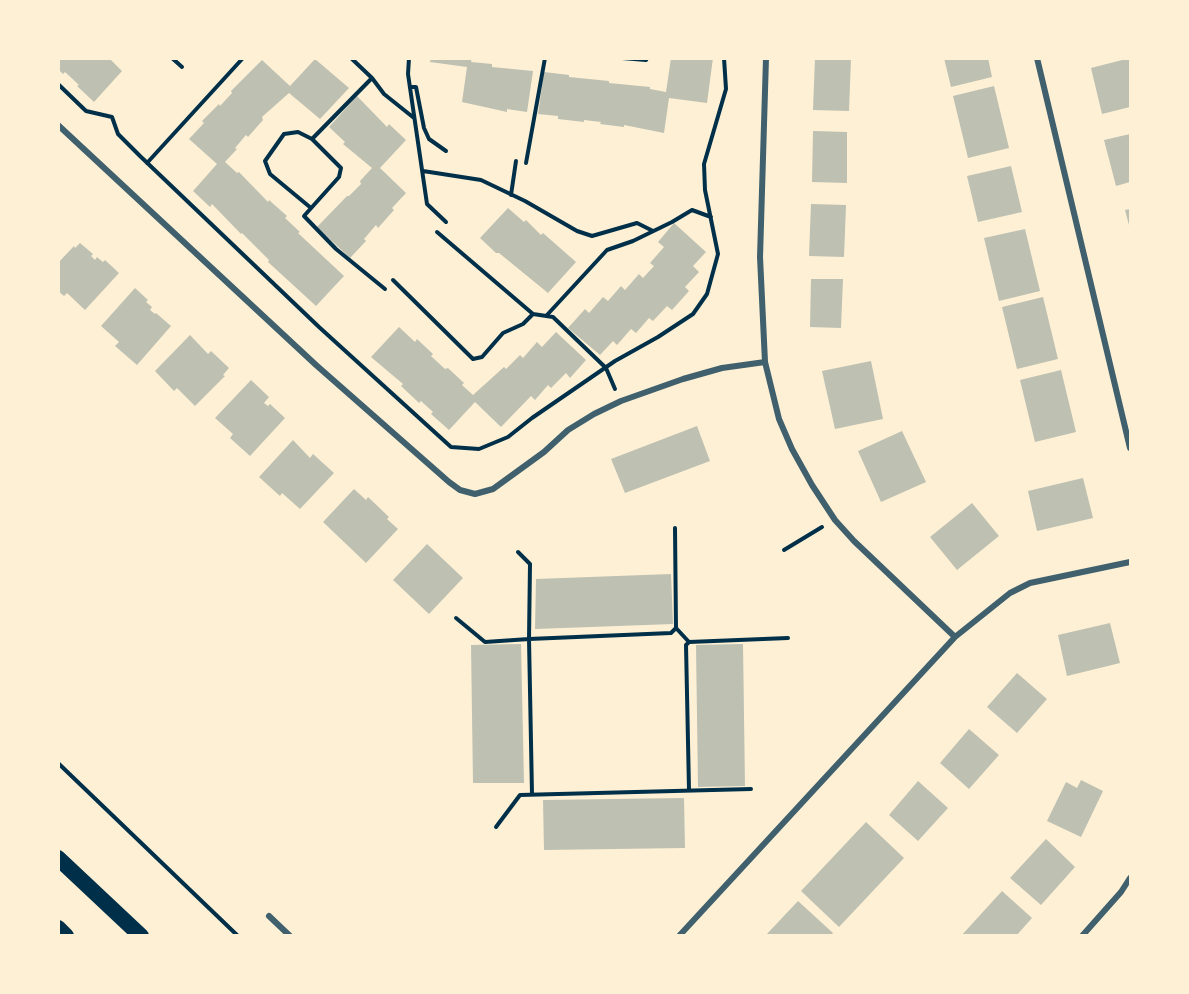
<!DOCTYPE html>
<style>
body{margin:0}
#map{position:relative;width:1189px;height:994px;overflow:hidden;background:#fdf0d5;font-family:Ubuntu,sans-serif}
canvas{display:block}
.frame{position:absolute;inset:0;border:60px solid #fdf0d5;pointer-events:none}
</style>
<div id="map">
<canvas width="1189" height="994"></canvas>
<div class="frame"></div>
</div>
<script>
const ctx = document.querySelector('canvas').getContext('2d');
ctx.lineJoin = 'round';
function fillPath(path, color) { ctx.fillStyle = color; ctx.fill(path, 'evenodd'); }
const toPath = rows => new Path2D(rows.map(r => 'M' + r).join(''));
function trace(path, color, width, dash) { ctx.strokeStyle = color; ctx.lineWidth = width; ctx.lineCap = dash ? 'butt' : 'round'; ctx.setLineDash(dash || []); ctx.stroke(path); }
fillPath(toPath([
 [58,58,109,58,122,71,94,102,77,86,79,85,65,72,63,74,58,69],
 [431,58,472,58,471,62,492,64,492,67,533,71,527,112,507,109,507,112,462,102,467,67,430,62],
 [671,58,713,58,707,103,669,98,664,133,624,125,624,127,600,124,601,122,584,120,584,122,558,119,558,116,538,114,544,72,569,75,569,77,609,81,609,83,650,87,650,89,666,92],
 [815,58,851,58,849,111,813,110],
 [944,58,988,58,992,77,951,87],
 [1130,58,1130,107,1102,114,1091,68],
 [315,59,349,88,320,119,289,93,262,117,263,120,248,137,246,135,235,148,237,149,225,162,237,173,239,172,268,202,269,200,287,216,285,218,300,232,298,233,344,276,316,306,268,262,269,260,242,233,241,234,212,204,210,207,193,191,217,164,189,139,204,123,202,121,219,104,220,106,232,93,231,91,262,60,290,86],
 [994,86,1009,148,968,158,953,96],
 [357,96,387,127,389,124,406,140,380,168,406,193,392,208,394,210,378,228,376,225,364,239,366,241,350,258,317,227,347,196,349,196,361,184,360,181,372,168,343,144,345,142,329,127],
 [813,131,847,132,847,183,812,182],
 [1130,134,1130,182,1116,186,1104,140],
 [1011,166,1022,212,978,222,967,176],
 [811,204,846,205,844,257,809,256],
 [508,208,524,222,526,220,541,235,543,233,576,262,548,293,499,253,496,253,480,238],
 [1130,209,1130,229,1125,210],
 [674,223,706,252,693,266,699,272,685,287,689,291,672,310,667,306,653,321,649,318,636,333,631,329,617,345,613,341,600,355,568,328,585,309,589,313,603,297,608,301,621,286,625,290,639,274,643,278,654,266,650,263,664,247,658,242],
 [1025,229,1040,291,999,301,984,238],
 [80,243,93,254,91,256,95,260,97,257,103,262,105,260,119,273,85,310,67,293,64,296,58,291,58,263,74,246,75,248],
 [811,279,843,279,841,328,810,327],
 [135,288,148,300,146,302,152,307,150,310,155,314,156,313,171,326,137,365,115,346,119,342,101,326],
 [1043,297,1058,359,1017,369,1002,307],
 [399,327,415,342,417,339,433,354,431,356,445,369,448,368,464,383,462,385,473,395,504,367,506,369,520,355,523,358,537,342,542,347,556,332,586,360,570,378,566,373,551,388,548,385,535,400,531,396,501,427,475,402,449,430,431,414,433,412,421,401,419,403,417,401,401,386,403,384,371,357],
 [190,335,208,354,211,351,229,368,223,375,225,376,195,406,177,388,174,391,155,371],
 [871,361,883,419,835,429,822,371],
 [1061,370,1076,432,1035,442,1020,380],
 [251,380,269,397,264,403,268,406,270,404,285,418,250,456,230,438,233,434,215,418],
 [697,426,710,461,625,493,611,459],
 [902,431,926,482,881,502,858,451],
 [293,440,310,458,313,454,334,473,300,509,282,493,280,496,259,477],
 [1083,478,1093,518,1037,531,1028,491],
 [354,489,366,500,368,497,389,517,387,519,398,529,366,563,323,522],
 [972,503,999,536,957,570,930,537],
 [427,544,463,578,429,614,393,580],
 [671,574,673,624,535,629,536,579],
 [1110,623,1120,663,1067,676,1058,635],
 [521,644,524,783,473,783,471,645],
 [743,644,745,786,698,787,696,645],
 [1017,673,1047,699,1017,733,987,707],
 [969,729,999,755,969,789,940,763],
 [1081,780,1103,791,1081,837,1047,821,1066,782,1077,788],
 [918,781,948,808,918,841,889,815],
 [684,798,685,848,544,850,543,800],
 [866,822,904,858,839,927,801,891],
 [1046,839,1075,867,1041,905,1010,878],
 [1002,891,1032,918,1016,936,961,936],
 [798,901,833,933,831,936,765,936]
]), '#bec0b2');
trace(toPath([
 [172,58,182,67],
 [351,58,372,78,384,94,414,118],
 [409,58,408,74,427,204,446,222],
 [622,58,646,60,647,58],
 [372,78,312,139,341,168,339,177,304,216,336,249,385,289],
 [58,84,86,111,112,117,118,134,140,156,319,327,451,447,479,449,508,437,532,418,615,361,658,337,693,314,707,294,718,254,705,190,704,164,726,89,724,58],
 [410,87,416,87,424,128,429,139,446,151],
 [147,163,243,58],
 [526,163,545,58],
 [423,171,481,180,525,201,577,231,592,236,637,223,653,231],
 [511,195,516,161],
 [311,208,270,174,265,161,284,134,298,132,312,139],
 [437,232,533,314,553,317,606,368,615,389],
 [393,280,473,359,482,357,503,333,523,324,533,314],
 [547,315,607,250,633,241,672,222,692,210,711,217],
 [784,550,822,527],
 [456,618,485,642,529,639,530,564,518,552],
 [676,628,689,642],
 [58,763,238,936],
 [689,790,686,645,689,642,788,638],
 [532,794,529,639,671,633,676,628,675,528],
 [496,827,520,795,751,789]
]), '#003049', 4);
trace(toPath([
 [1037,58,1130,448],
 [58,125,316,365,449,482,460,490,475,494,493,489,544,452,568,430,594,414,621,401,683,379,722,368,765,362,760,257,766,58],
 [765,362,779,419,792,449,812,485,835,520,854,541,955,637],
 [269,916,290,936],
 [679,936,955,637,1010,593,1030,583,1130,562],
 [1082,936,1121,892,1130,878]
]), '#3f606c', 6);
trace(toPath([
 [58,858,141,936],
 [58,928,66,936]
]), '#003049', 16);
</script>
